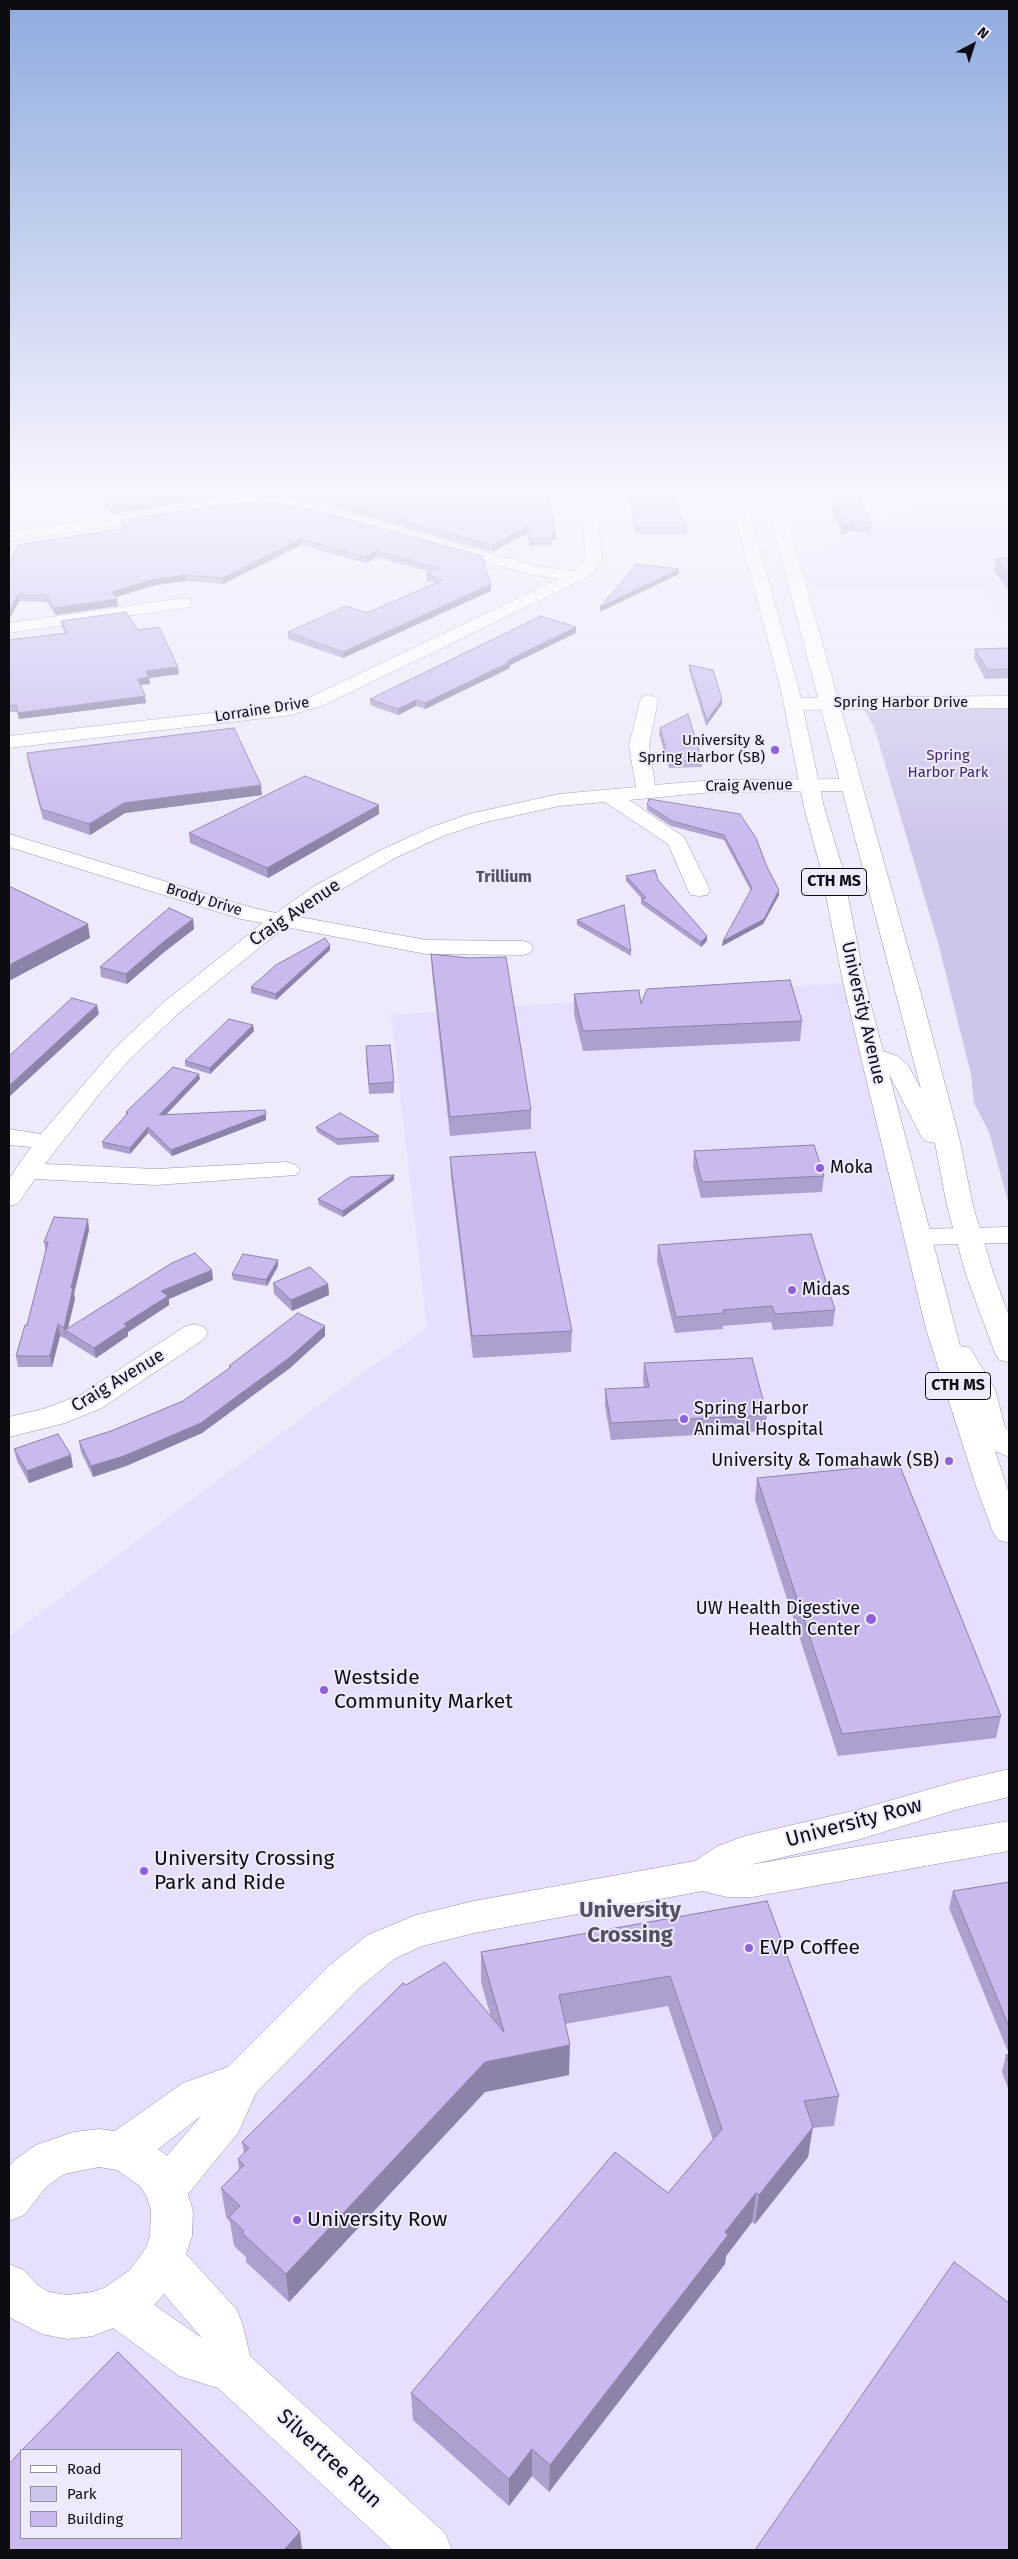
<!DOCTYPE html>
<style>
body{margin:0}
#map{position:relative;width:1018px;height:2559px;overflow:hidden;background:#eee9fb;font-family:"Fira Sans",sans-serif}
canvas{display:block}
.frame{position:absolute;inset:0;border:10px solid #0e0c13;pointer-events:none}
.legend{position:absolute;left:20px;top:2449px;width:162px;height:90px;box-sizing:border-box;background:#eee9fb;border:1px solid #94919e;margin:0;padding:6px 9px;list-style:none;font-size:15px;color:#0e0c13}
.legend li{display:flex;align-items:center;gap:10px;height:25px}
.legend b{width:25px;border:1px solid #94919e}
.north{position:absolute;left:948px;top:20px;width:50px;height:50px;-webkit-text-stroke:4px #eee9fb;paint-order:stroke;rotate:40deg;font-size:14px;font-weight:700;line-height:20px;text-align:center;color:#0e0c13}
.north::after{content:'';display:block;margin:auto;width:18px;height:22px;background:#0e0c13;clip-path:polygon(50% 0,100% 100%,50% 72%,0 100%)}
</style>
<div id="map">
<canvas width="1018" height="2559"></canvas>
<div class="frame"></div>
<ul class="legend">
<li><b style="height:6px;background:#fff"></b>Road</li>
<li><b style="height:14px;background:#cfc4ea"></b>Park</li>
<li><b style="height:14px;background:#c9b9ef"></b>Building</li>
</ul>
<div class="north">N</div>
</div>
<script>
const ctx = document.querySelector('canvas').getContext('2d');
ctx.lineJoin = 'round';
function fillPath(path, color) { ctx.fillStyle = color; ctx.fill(path, 'evenodd'); }
const toPath = rows => new Path2D(rows.map(r => 'M' + r).join(''));
function trace(path, color, width, dash) { ctx.strokeStyle = color; ctx.lineWidth = width; ctx.lineCap = dash ? 'butt' : 'round'; ctx.setLineDash(dash || []); ctx.stroke(path); }
function label(font, color, halo, rows, align = 'center') {
  ctx.font = font + ' "Fira Sans",sans-serif'; ctx.lineWidth = 4; ctx.setLineDash([]); ctx.textBaseline = 'middle'; ctx.strokeStyle = halo; ctx.fillStyle = color; for (const [text, x, y, turn = 0] of rows) {
    ctx.save(); ctx.translate(x, y); ctx.rotate((+turn || 0) * Math.PI / 180); ctx.textAlign = isNaN(turn) ? turn : align; if (halo) ctx.strokeText(text, 0, 0); ctx.fillText(text, 0, 0); ctx.restore();
  }
}
fillPath(toPath([
 [946,489,1009,489,1009,629,982,587,810,590,801,559],
 [854,982,990,1483,1009,1532,1009,2550,9,2550,9,1636,346,1385,427,1328,391,1015],
 [21,2450,181,2450,181,2538,21,2538]
]), '#e7dffd');
fillPath(toPath([
 [1009,702,1009,1205,989,1132,974,1103,971,1074,939,946,874,727,861,704]
]), '#cfc4ea');
const minor = toPath([
 [9,489,22,489,14,501,9,503,9,489],
 [579,489,595,489,602,558,595,571,588,577,324,705,291,715,9,748,9,736,289,704,310,697,559,579,529,574,316,514,274,507,227,508,9,542,9,532,227,498,274,497,323,507,536,566,575,571,586,558,579,489],
 [184,598,190,599,192,603,190,607,9,633,9,623,184,598],
 [649,695,656,697,658,701,649,746,655,785,713,780,851,779,858,781,861,785,858,789,851,791,713,792,629,800,684,837,710,890,707,895,699,896,691,895,688,890,668,844,605,802,559,806,482,823,443,836,393,859,332,895,299,917,426,940,522,941,530,943,533,948,530,953,522,955,426,954,285,927,179,1013,132,1057,100,1093,45,1164,156,1169,287,1162,296,1165,300,1170,296,1175,156,1185,35,1179,18,1204,9,1206,9,1179,31,1147,9,1145,9,1129,41,1134,116,1047,163,1003,263,923,241,919,9,847,9,834,253,908,276,913,316,885,379,851,429,828,469,814,559,794,636,787,629,746,640,701,642,697,649,695],
 [1009,696,1009,708,793,710,786,708,784,704,786,700,793,698,1009,696],
 [1009,1227,1009,1243,917,1245,908,1243,904,1237,908,1231,917,1229,1009,1227],
 [194,1324,204,1327,208,1333,204,1339,102,1408,65,1423,9,1437,9,1417,47,1408,82,1394,184,1327,194,1324],
 [1009,1769,1009,1797,958,1809,857,1840,749,1865,1009,1821,1009,1851,752,1897,727,1897,703,1891,474,1933,422,1946,394,1959,359,1988,256,2093,238,2133,188,2194,193,2211,192,2236,186,2254,237,2310,243,2326,250,2356,445,2533,452,2550,393,2550,218,2388,179,2376,113,2328,93,2336,67,2339,42,2334,9,2317,9,2264,24,2270,37,2285,49,2292,67,2295,93,2292,104,2288,129,2271,146,2248,150,2236,151,2211,147,2197,140,2186,117,2170,99,2167,64,2174,46,2187,24,2215,9,2221,9,2167,16,2159,36,2145,74,2132,99,2129,115,2131,183,2083,228,2067,331,1964,368,1935,416,1915,474,1901,695,1861,718,1846,745,1836,857,1810,958,1781,1009,1769],
 [201,2116,167,2156,158,2149,201,2116],
 [164,2294,201,2337,202,2338,154,2305,164,2294]
]);
const major = toPath([
 [728,489,743,489,799,690,824,807,842,866,865,982,883,1051,897,1056,908,1065,921,1089,763,489,779,489,921,994,959,1137,973,1206,994,1275,1009,1316,1009,1362,999,1360,995,1353,966,1275,947,1206,935,1143,925,1141,921,1136,889,1074,960,1346,970,1348,995,1389,1005,1427,1009,1431,1009,1457,995,1451,1009,1493,1009,1543,998,1540,993,1532,975,1483,926,1329,843,982,820,866,804,807,781,690,728,489]
]);
trace(minor, '#9a94a9', 1);
trace(major, '#9a94a9', 1);
fillPath(minor, '#fff');
fillPath(major, '#fff');
fillPath(toPath([
 [92,489,547,489,550,498,550,504,549,505,556,533,556,540,553,540,552,546,529,546,528,533,492,552,324,505,274,495,227,496,112,514],
 [625,489,668,489,669,491,678,496,677,503,675,503,687,527,687,534,635,534,630,503,626,503],
 [824,489,856,489,871,523,870,534,852,531,842,535],
 [315,510,491,591,343,658,288,639,288,632,367,613,435,583,426,581,426,574,430,572,377,557,366,563,301,545,223,584,186,581,155,585,116,597,117,599,118,606,55,615,47,602,19,601,9,620,9,564,124,529,122,526,121,520],
 [1009,558,1009,591,994,571,996,559],
 [61,621,138,630,179,674,149,678,150,684,141,685,146,703,19,719,17,712,9,712,9,640,65,633,62,627],
 [576,633,510,665,510,668,425,709,416,706,398,715,370,705,370,699],
 [1009,648,1009,678,985,679,974,658,975,649],
 [689,665,722,699,722,704,706,726,689,670],
 [660,728,702,761,702,767,669,768,659,734],
 [27,753,262,795,125,813,90,835,43,819,28,763],
 [379,805,379,814,268,878,190,843,189,833],
 [647,805,740,814,767,867,779,895,763,924,722,946,723,941,751,891,724,840,671,826,647,810],
 [626,876,658,880,707,936,707,941,701,947,641,904,641,899,642,899,626,881],
 [193,919,194,929,163,953,127,984,101,977,100,967],
 [577,920,631,951,631,956,577,925],
 [330,950,276,1000,251,993,251,987],
 [431,954,531,1110,531,1129,450,1136,432,972],
 [574,994,641,1004,802,1021,800,1041,583,1051,574,1014],
 [253,1025,254,1031,210,1074,185,1066,185,1061],
 [366,1056,394,1082,394,1093,369,1094],
 [200,1079,165,1115,266,1120,172,1156,148,1133,130,1154,103,1148,102,1142,126,1115,126,1112],
 [316,1127,379,1136,379,1142,338,1145,317,1132],
 [694,1151,824,1176,822,1192,701,1198,693,1167],
 [450,1157,572,1331,571,1352,473,1358,451,1177],
 [394,1180,343,1217,319,1205,318,1199],
 [89,1230,74,1294,75,1299,68,1328,213,1280,169,1299,169,1305,128,1332,128,1336,96,1358,67,1340,66,1337,66,1339,60,1336,52,1367,18,1367,16,1356,27,1325,46,1252,44,1242],
 [658,1245,835,1310,833,1326,773,1330,771,1322,723,1326,723,1329,675,1333,657,1261],
 [278,1266,267,1286,233,1280,232,1274],
 [273,1283,328,1284,329,1295,292,1311,274,1294],
 [325,1336,290,1368,202,1433,126,1466,93,1477,81,1452,79,1441,111,1431,183,1401,230,1368,229,1366],
 [644,1363,767,1415,765,1431,611,1440,605,1406,605,1389,644,1387,643,1380],
 [14,1449,73,1467,29,1483,17,1461],
 [757,1478,1001,1716,996,1738,838,1756,755,1500],
 [1009,1882,1009,2054,949,1908,953,1891],
 [767,1901,839,2096,834,2126,812,2128,808,2157,755,2224,752,2222,726,2256,725,2264,549,2492,532,2476,509,2506,413,2420,411,2393,668,2193,713,2140,668,2006,565,2024,569,2075,485,2092,289,2302,246,2262,246,2257,234,2246,230,2222,226,2217,221,2188,239,2170,238,2159,244,2153,242,2142,406,1985,491,2017,481,1982,481,1952],
 [1006,2055,1009,2055,1009,2091,1002,2072]
]), '#ad9fce');
fillPath(toPath([
 [226,489,227,496,112,514,111,507],
 [853,520,852,531,842,535,843,524],
 [528,526,528,533,492,552,492,545],
 [301,539,301,545,223,584,222,578],
 [377,551,377,557,366,563,365,557],
 [679,569,679,574,600,612,600,607],
 [186,575,186,581,155,585,113,598,112,592,155,579],
 [491,584,491,591,343,658,343,652],
 [18,595,19,601,9,620,9,612],
 [117,599,118,606,55,615,54,608],
 [576,627,576,633,510,665,510,668,425,709,425,703,507,661],
 [178,667,179,674,149,678,150,684,139,685,138,679,146,671],
 [145,696,146,703,19,719,18,713],
 [722,699,722,704,706,726,707,721],
 [416,700,416,706,398,715,398,709],
 [261,785,262,795,125,813,90,835,89,824,124,803],
 [379,805,379,814,268,878,267,868],
 [779,890,779,895,763,924,722,946,723,941],
 [193,919,194,929,163,953,127,984,126,974,162,943],
 [88,924,90,938,9,981,9,965],
 [707,936,707,941,701,947,701,942],
 [330,945,330,950,276,1000,276,994],
 [97,1005,99,1014,9,1097,9,1086],
 [253,1025,254,1031,210,1074,210,1068],
 [199,1074,200,1079,160,1121,159,1115],
 [266,1114,266,1120,172,1156,171,1150],
 [148,1127,148,1133,130,1154,130,1148],
 [394,1175,394,1180,343,1217,343,1211],
 [88,1219,89,1230,74,1294,75,1299,67,1331,65,1330,66,1336,66,1339,64,1328,71,1288],
 [278,1260,278,1266,267,1286,266,1280],
 [212,1270,213,1280,169,1299,169,1305,128,1332,128,1336,96,1358,94,1348,124,1324,161,1291],
 [328,1284,329,1295,292,1311,291,1300],
 [58,1324,60,1336,52,1367,50,1356],
 [325,1326,325,1336,290,1368,202,1433,126,1466,93,1477,91,1466],
 [71,1455,73,1467,29,1483,27,1471],
 [570,2045,569,2075,485,2092,289,2302,286,2274,485,2062],
 [813,2127,808,2157,755,2224,759,2195],
 [756,2193,752,2222,726,2256,725,2264,549,2492,550,2465,725,2232],
 [532,2449,532,2476,509,2506,509,2479],
 [300,2532,302,2550,284,2550]
]), '#8d82a7');
const building = toPath([
 [97,489,253,489,226,489,111,507,97,489],
 [276,489,547,489,550,498,548,498,556,533,552,533,553,539,529,539,528,526,492,545,323,498,276,489],
 [626,489,668,489,669,491,678,496,671,496,687,527,635,527,630,496,627,496,626,489],
 [829,489,856,489,871,523,853,520,843,524,829,489],
 [273,503,315,510,482,556,491,584,343,652,288,632,346,606,367,613,443,580,426,574,439,568,377,551,365,557,301,539,222,578,186,575,155,579,112,592,117,599,54,608,46,595,18,595,9,612,9,564,18,545,128,528,121,520,227,504,273,503],
 [1009,558,1009,576,996,559,1009,558],
 [637,564,679,569,600,607,637,564],
 [126,612,138,630,159,627,178,667,146,671,149,677,138,679,145,696,18,713,16,705,9,706,9,640,67,633,61,621,126,612],
 [541,616,576,627,507,661,510,662,425,703,416,700,398,709,370,699,541,616],
 [1009,648,1009,669,987,670,975,649,1009,648],
 [689,665,713,670,722,699,707,721,689,665],
 [688,714,702,761,669,761,660,728,688,714],
 [234,728,261,785,124,803,89,824,41,809,27,753,234,728],
 [305,776,379,805,267,868,189,833,305,776],
 [649,799,740,814,756,838,767,867,779,890,764,919,723,941,752,888,724,835,672,821,647,805,649,799],
 [655,870,658,880,707,936,701,942,641,899,646,898,626,876,655,870],
 [9,886,88,924,9,965,9,886],
 [624,905,631,951,577,920,624,905],
 [169,908,193,919,162,943,126,974,100,967,169,908],
 [325,938,330,945,276,994,251,987,276,965,325,938],
 [431,954,469,958,506,957,531,1110,450,1117,431,954],
 [790,980,802,1021,583,1031,574,994,639,990,641,1004,647,989,790,980],
 [72,998,97,1005,9,1086,9,1056,72,998],
 [229,1019,253,1025,210,1068,185,1061,229,1019],
 [390,1045,394,1082,369,1084,366,1046,390,1045],
 [173,1067,199,1074,159,1115,265,1110,266,1114,171,1150,148,1127,130,1148,102,1142,128,1113,126,1112,173,1067],
 [340,1113,379,1136,337,1139,316,1127,340,1113],
 [814,1145,824,1176,702,1182,694,1151,814,1145],
 [535,1152,572,1331,472,1336,450,1157,535,1152],
 [394,1175,343,1211,318,1199,350,1177,394,1175],
 [54,1217,88,1219,71,1288,73,1288,64,1328,58,1324,50,1356,16,1356,25,1325,27,1325,48,1242,44,1242,54,1217],
 [811,1234,835,1310,775,1314,772,1306,723,1310,724,1313,676,1317,658,1245,811,1234],
 [195,1253,212,1270,161,1291,168,1296,124,1324,127,1326,94,1348,65,1330,172,1263,195,1253],
 [243,1254,278,1260,266,1280,232,1274,243,1254],
 [310,1267,328,1284,291,1300,273,1283,310,1267],
 [298,1313,325,1326,289,1358,201,1423,124,1456,91,1466,79,1441,111,1431,183,1401,231,1367,229,1366,298,1313],
 [752,1358,767,1415,611,1423,605,1389,649,1387,644,1363,752,1358],
 [58,1434,71,1455,27,1471,14,1449,58,1434],
 [899,1464,1001,1716,842,1734,757,1478,899,1464],
 [1009,1882,1009,2027,953,1891,1009,1882],
 [767,1901,839,2096,804,2101,813,2127,759,2195,756,2193,725,2232,728,2235,550,2465,532,2449,509,2479,411,2393,615,2152,668,2193,722,2129,670,1976,559,1995,570,2045,485,2062,286,2274,242,2233,244,2231,229,2217,240,2206,221,2188,244,2165,238,2159,249,2148,242,2142,403,1983,406,1985,445,1962,504,2032,481,1952,767,1901],
 [1006,2055,1009,2055,1009,2063,1006,2055],
 [954,2262,1009,2303,1009,2550,755,2550,954,2262],
 [118,2352,300,2532,284,2550,9,2550,9,2464,21,2451,21,2538,181,2538,181,2450,22,2450,118,2352]
]);
fillPath(building, '#c9b9ef');
trace(building, '#8d82a7', 1);
const sky = ctx.createLinearGradient(0, 0, 0, 847);
sky.addColorStop(0, '#90abdf');
sky.addColorStop(0.58, '#f7f5fd');
sky.addColorStop(1, '#f7f5fd00');
ctx.fillStyle = sky;
ctx.fillRect(0, 0, 1018, 847);
for (const [x, y, r, color] of [
 [775,750,5,"#8e60da"],
 [820,1168,5,"#8e60da"],
 [792,1290,5,"#8e60da"],
 [684,1419,5,"#8e60da"],
 [949,1461,5,"#8e60da"],
 [871,1619,6,"#8e60da"],
 [324,1690,5,"#8e60da"],
 [144,1871,5,"#8e60da"],
 [749,1948,5,"#8e60da"],
 [297,2220,5,"#8e60da"]
]) { const dot = new Path2D(); dot.arc(x, y, r, 0, 2 * Math.PI); ctx.fillStyle = color; ctx.fill(dot); trace(dot, '#eee9fb', 2); }
label('15px', '#0e0c13', '#eee9fb', [
 ["Spring Harbor Drive",901,703],
 ["Lorraine Drive",262,710,-9],
 ["Craig Avenue",749,786,-1],
 ["Brody Drive",204,900,17]
]);
label('15px', '#0e0c13', '#eee9fb', [
 ["University &",765,741],
 ["Spring Harbor (SB)",765,758]
], 'right');
label('15px', '#422a6a', '#eee9fb', [
 ["Spring",948,756],
 ["Harbor Park",948,773]
]);
label('bold 16px', '#544f62', '#eee9fb', [
 ["Trillium",504,878]
]);
for (const [x, y, w] of [
 [834,882,65],
 [958,1386,65]
]) { const box = new Path2D(); box.roundRect(x - w / 2, y - 13.5, w, 27, 4); ctx.fillStyle = '#eee9fb'; ctx.fill(box); trace(box, '#0e0c13', 1); }
label('bold 16px', '#0e0c13', null, [
 ["CTH MS",834,882],
 ["CTH MS",958,1386]
]);
label('18px', '#0e0c13', '#eee9fb', [
 ["Craig Avenue",295,913,-34],
 ["University Avenue",863,1013,77],
 ["Craig Avenue",118,1381,-31]
]);
label('18px', '#0e0c13', '#eee9fb', [
 ["Moka",830,1168],
 ["Midas",802,1290],
 ["Spring Harbor",694,1409],
 ["Animal Hospital",694,1430],
 ["University & Tomahawk (SB)",939,1461,"right"],
 ["UW Health Digestive",860,1609,"right"],
 ["Health Center",860,1630,"right"]
], 'left');
label('21px', '#0e0c13', '#eee9fb', [
 ["Westside",334,1678],
 ["Community Market",334,1702],
 ["University Crossing",154,1859],
 ["Park and Ride",154,1883],
 ["EVP Coffee",759,1948],
 ["University Row",307,2220]
], 'left');
label('21px', '#0e0c13', '#eee9fb', [
 ["University Row",854,1823,-15],
 ["Silvertree Run",329,2459,43]
]);
label('bold 22px', '#544f62', '#eee9fb', [
 ["University",630,1911],
 ["Crossing",630,1936]
]);
</script>
